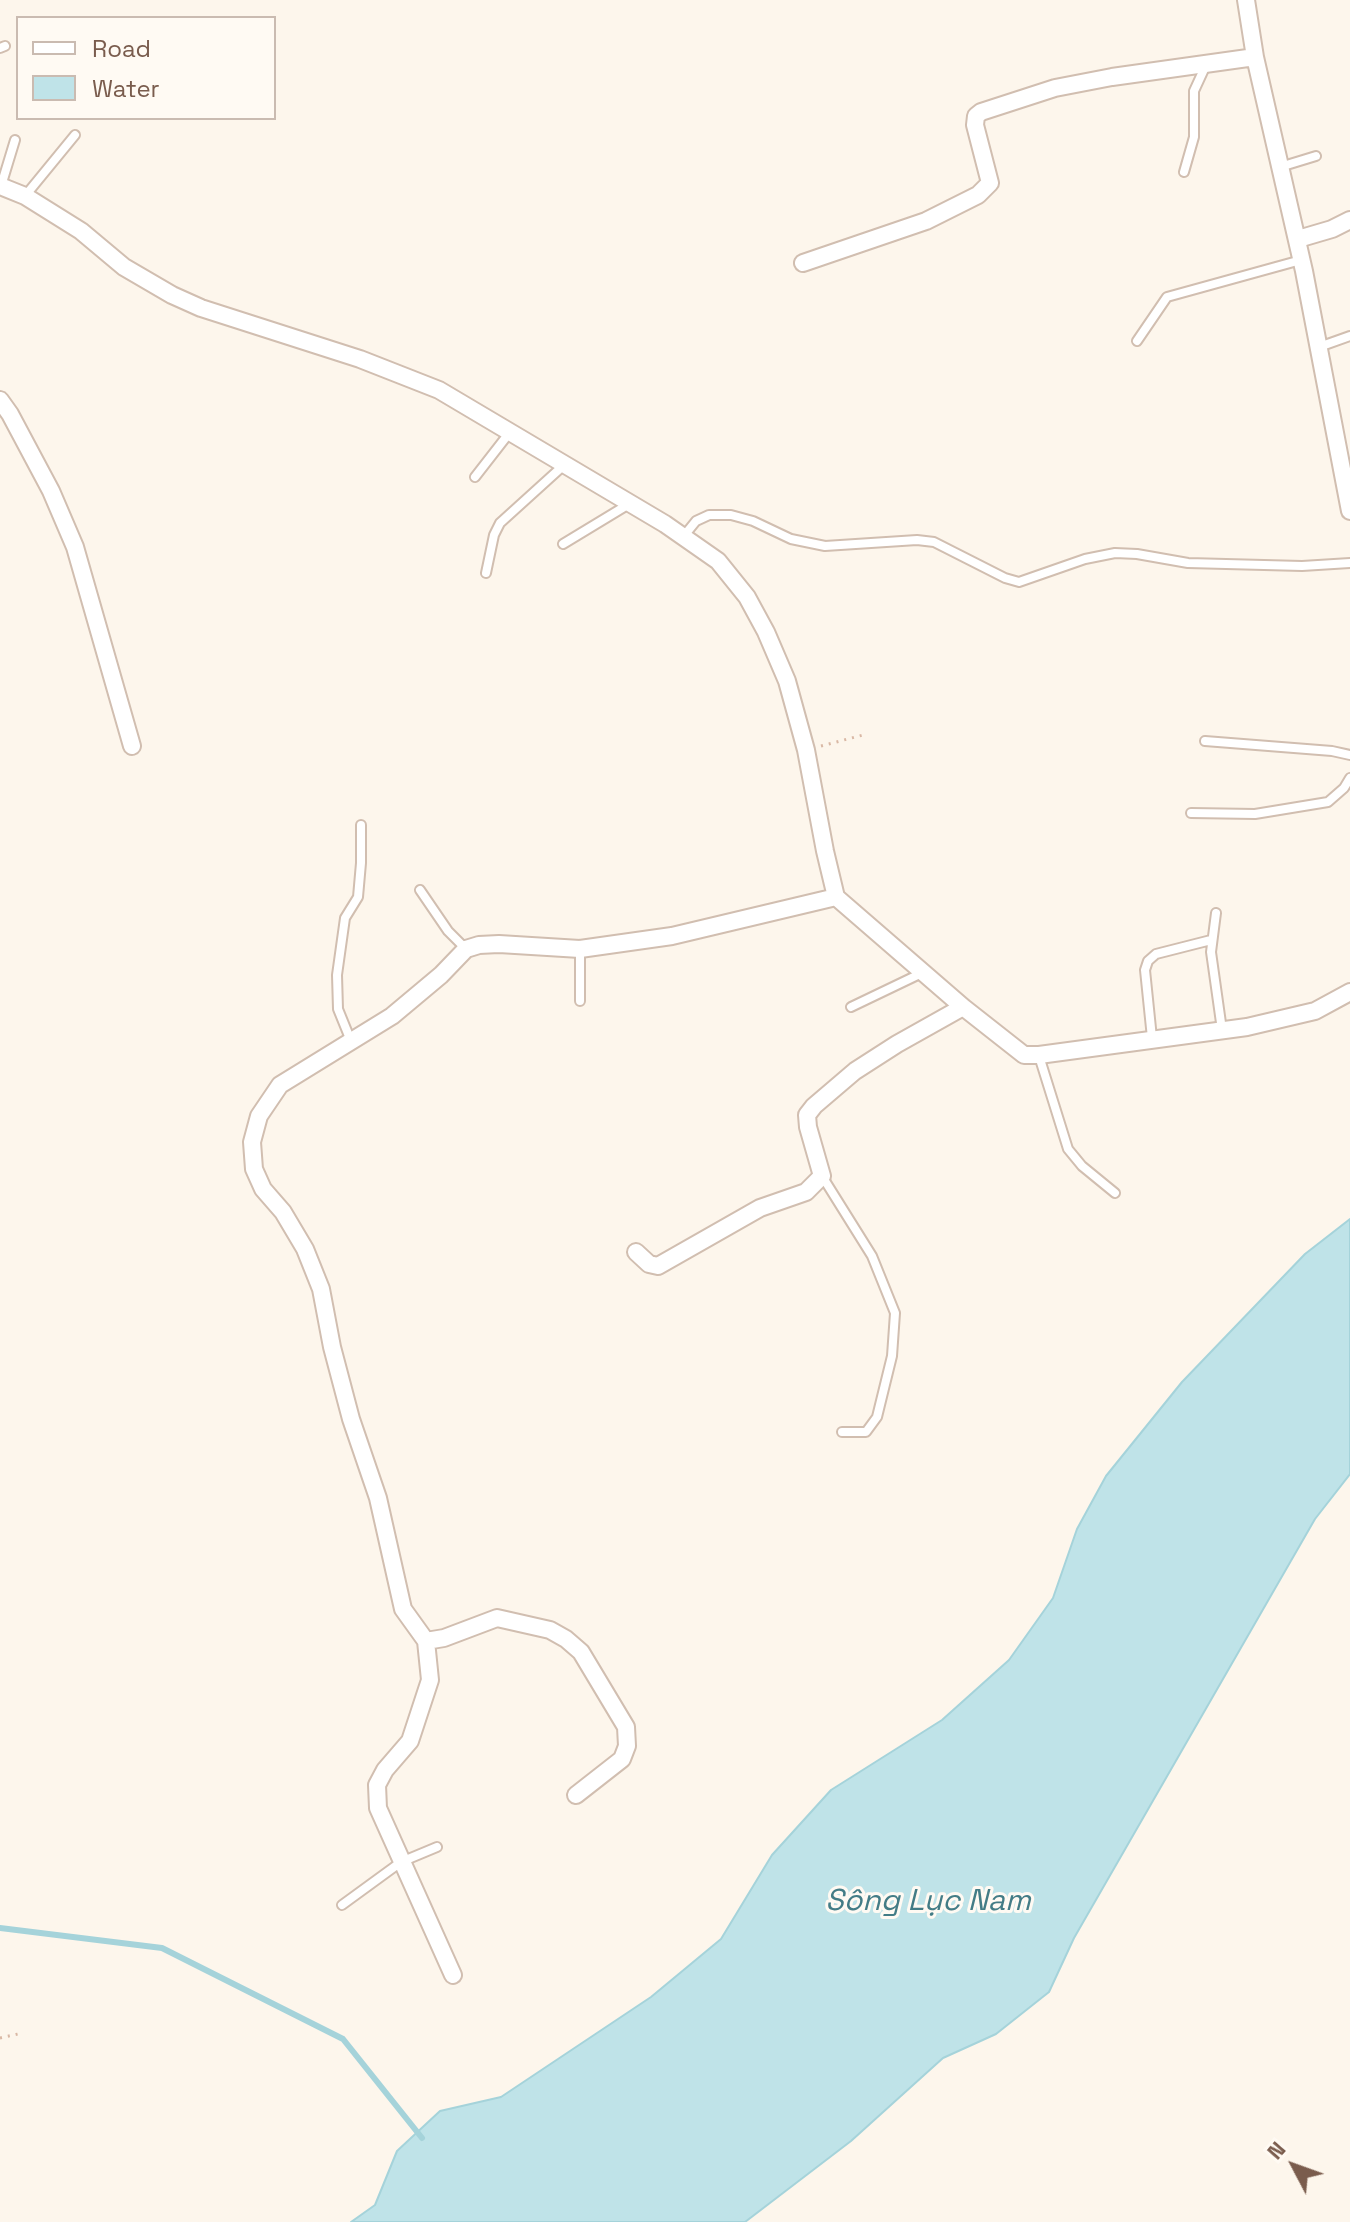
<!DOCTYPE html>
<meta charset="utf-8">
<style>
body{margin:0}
#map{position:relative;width:1350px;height:2222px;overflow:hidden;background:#fdf6ec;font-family:"Space Grotesk",sans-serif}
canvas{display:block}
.legend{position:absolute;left:16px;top:16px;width:260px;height:104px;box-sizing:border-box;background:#fffaf3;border:2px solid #cabbb1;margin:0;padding:10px 14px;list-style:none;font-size:24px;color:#7a5c4d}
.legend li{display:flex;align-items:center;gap:16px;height:40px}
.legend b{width:40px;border:2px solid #cabbb1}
.north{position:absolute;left:1254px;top:2126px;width:80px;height:80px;-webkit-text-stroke:6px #fffaf3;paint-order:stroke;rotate:311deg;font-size:22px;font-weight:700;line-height:32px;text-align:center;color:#7a5c4d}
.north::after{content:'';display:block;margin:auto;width:28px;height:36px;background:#7a5c4d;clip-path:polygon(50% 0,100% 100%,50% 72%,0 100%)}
</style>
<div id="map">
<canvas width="1350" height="2222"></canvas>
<ul class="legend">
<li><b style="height:10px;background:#fff"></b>Road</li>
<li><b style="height:22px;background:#bfe3e8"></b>Water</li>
</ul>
<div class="north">N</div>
</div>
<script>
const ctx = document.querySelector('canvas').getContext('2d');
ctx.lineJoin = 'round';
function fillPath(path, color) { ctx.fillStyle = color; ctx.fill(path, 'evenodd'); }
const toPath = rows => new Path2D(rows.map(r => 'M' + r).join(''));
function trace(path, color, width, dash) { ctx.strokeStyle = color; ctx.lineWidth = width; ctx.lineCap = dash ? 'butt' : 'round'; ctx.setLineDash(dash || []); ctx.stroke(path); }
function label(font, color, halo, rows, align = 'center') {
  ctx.font = font + ' "Space Grotesk",sans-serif'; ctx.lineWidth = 6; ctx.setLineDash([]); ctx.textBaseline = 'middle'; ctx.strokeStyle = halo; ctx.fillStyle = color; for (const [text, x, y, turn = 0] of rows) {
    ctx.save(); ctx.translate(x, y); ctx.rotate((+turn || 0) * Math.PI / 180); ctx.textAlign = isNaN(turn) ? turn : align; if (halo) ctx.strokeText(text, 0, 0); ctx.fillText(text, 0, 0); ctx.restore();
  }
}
const water = toPath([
 [1350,1219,1350,1474,1315,1519,1074,1938,1049,1992,996,2034,943,2058,851,2141,745,2222,351,2222,375,2205,397,2151,440,2111,501,2097,651,1997,721,1939,772,1855,831,1790,942,1720,1009,1660,1053,1598,1077,1529,1106,1476,1182,1382,1305,1254,1350,1219]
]);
fillPath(water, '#bfe3e8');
trace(water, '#a5d3da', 2);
trace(toPath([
 [0,1928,162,1948,343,2039,422,2138]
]), '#a5d3da', 6);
const service = toPath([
 [0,48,5,46],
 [1280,167,1316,156],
 [1184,172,1194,137,1194,91,1206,65],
 [1,186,15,140],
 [25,196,75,135],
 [1137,341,1167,297,1301,260],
 [1319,347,1350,336],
 [475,477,510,432],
 [683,537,696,521,709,515,731,515,753,521,791,539,825,546,917,540,934,542,1005,578,1019,582,1085,559,1115,553,1137,554,1188,563,1302,566,1350,563],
 [563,544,629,504],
 [486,573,494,535,500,523,564,465],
 [1205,741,1332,751,1350,755],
 [1191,813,1255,814,1328,802,1344,788,1350,778],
 [420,890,448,931,466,949],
 [1216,913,1211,952,1222,1030],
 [580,1001,580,950],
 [851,1007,924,972],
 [1152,1038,1145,970,1148,961,1156,954,1211,940],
 [351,1041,338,1009,337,975,345,918,358,897,361,863,361,825],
 [1039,1056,1068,1149,1082,1166,1115,1193],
 [822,1176,872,1256,895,1313,892,1356,877,1417,866,1432,842,1432],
 [342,1905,401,1862,437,1847]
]);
const minor = toPath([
 [1246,0,1255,57,1304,271,1350,511],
 [0,186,25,196,81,231,124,267,172,295,201,308,360,359,439,390,665,524,718,561,747,597,766,632,787,681,806,750,825,851,836,897,963,1007,1024,1055,1039,1055,1247,1027,1315,1011,1350,992],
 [1298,239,1332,229,1350,220],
 [803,263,926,221,978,195,990,183,975,125,976,116,981,112,1055,88,1112,77,1255,57],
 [0,400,10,414,51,491,75,547,132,746],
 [636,1252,649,1264,658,1266,760,1208,806,1192,822,1176,808,1127,807,1115,814,1106,855,1071,897,1044,963,1007],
 [426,1641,444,1638,497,1618,550,1630,566,1639,581,1652,626,1727,627,1746,622,1759,576,1795],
 [453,1975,378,1808,377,1785,385,1770,410,1741,430,1680,426,1641,403,1609,378,1498,351,1419,332,1347,321,1289,305,1249,283,1212,263,1189,254,1169,252,1142,259,1116,280,1085,392,1016,441,975,466,949,479,945,499,944,580,949,672,936,836,897]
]);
trace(service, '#d1beb0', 12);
trace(minor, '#d1beb0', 20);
trace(toPath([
 [821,746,863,735],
 [0,2038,18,2034]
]), '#d9b8a5', 3, [2, 6]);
trace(service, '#fff', 8);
trace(minor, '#fff', 16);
label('italic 30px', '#437c86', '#fffaf3', [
 ["Sông Lục Nam",928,1902]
]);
</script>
